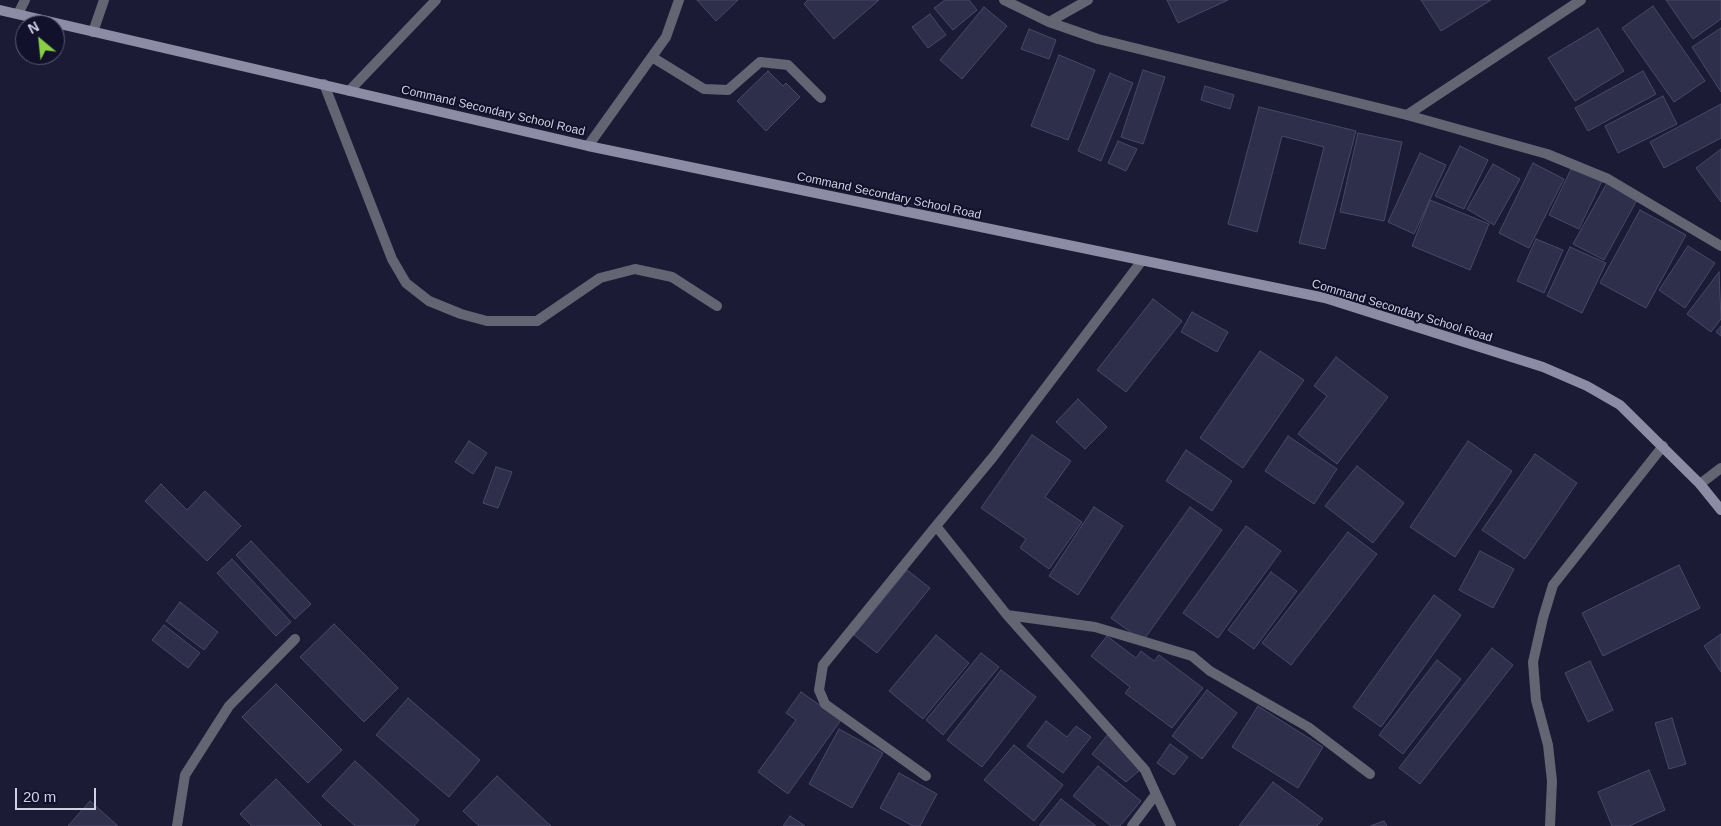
<!DOCTYPE html>
<style>
body{margin:0}
#map{position:relative;width:1721px;height:826px;overflow:hidden;background:#1b1b35;font-family:Arial,sans-serif}
canvas{display:block}
.north{position:absolute;left:15px;top:15px;width:50px;height:50px;box-sizing:border-box;background:#12112b;border:1px solid #5e5d74;border-radius:50%;rotate:332deg;font-size:14px;font-weight:700;line-height:20px;text-align:center;color:#cfd0e2}
.north::after{content:'';display:block;margin:auto;width:18px;height:22px;background:#8bce46;clip-path:polygon(50% 0,100% 100%,50% 72%,0 100%)}
.scale{position:absolute;left:15px;top:788px;width:81px;height:22px;box-sizing:border-box;border:2px solid #cfd0e2;border-top:0;padding-left:6px;font-size:15px;line-height:18px;white-space:nowrap;color:#cfd0e2;-webkit-text-stroke:4px #12112b;paint-order:stroke}
</style>
<div id="map">
<canvas width="1721" height="826"></canvas>
<div class="north">N</div>
<div class="scale">20 m</div>
</div>
<script>
const ctx = document.querySelector('canvas').getContext('2d');
ctx.lineJoin = 'round';
function fillPath(path, color) { ctx.fillStyle = color; ctx.fill(path, 'evenodd'); }
const toPath = rows => new Path2D(rows.map(r => 'M' + r).join(''));
function trace(path, color, width, dash) { ctx.strokeStyle = color; ctx.lineWidth = width; ctx.lineCap = dash ? 'butt' : 'round'; ctx.setLineDash(dash || []); ctx.stroke(path); }
function label(font, color, halo, rows, align = 'center') {
  ctx.font = font + ' Arial,sans-serif'; ctx.lineWidth = 4; ctx.setLineDash([]); ctx.textBaseline = 'middle'; ctx.strokeStyle = halo; ctx.fillStyle = color; for (const [text, x, y, turn = 0] of rows) {
    ctx.save(); ctx.translate(x, y); ctx.rotate((+turn || 0) * Math.PI / 180); ctx.textAlign = isNaN(turn) ? turn : align; if (halo) ctx.strokeText(text, 0, 0); ctx.fillText(text, 0, 0); ctx.restore();
  }
}
const building = toPath([
 [697,0,738,0,716,21,697,0],
 [808,0,879,0,834,39,804,4,808,0],
 [945,0,969,0,977,10,953,30,934,8,945,0],
 [1167,0,1228,0,1178,23,1167,0],
 [1421,0,1491,0,1441,31,1421,0],
 [1666,0,1721,0,1721,19,1693,39,1666,0],
 [1653,6,1705,81,1674,102,1622,28,1653,6],
 [984,7,1007,26,962,79,940,60,984,7],
 [930,14,946,35,928,48,912,27,930,14],
 [1598,28,1624,71,1575,101,1548,58,1598,28],
 [1721,28,1721,92,1692,47,1721,28],
 [1029,29,1056,40,1049,59,1021,49,1029,29],
 [1059,55,1095,70,1068,140,1031,126,1059,55],
 [1143,70,1165,77,1143,144,1121,137,1143,70],
 [768,71,783,86,786,83,800,97,766,131,737,101,768,71],
 [1643,71,1656,94,1588,131,1575,108,1643,71],
 [1110,73,1133,83,1101,161,1078,151,1110,73],
 [1205,86,1234,95,1230,109,1201,100,1205,86],
 [1663,96,1677,124,1618,153,1605,126,1663,96],
 [1721,104,1721,138,1664,168,1650,142,1721,104],
 [1259,107,1356,131,1325,249,1299,243,1324,147,1282,136,1257,232,1228,224,1259,107],
 [1358,133,1402,142,1384,221,1340,212,1358,133],
 [1118,141,1137,149,1126,171,1108,163,1118,141],
 [1460,146,1488,160,1464,209,1435,196,1460,146],
 [1721,149,1721,202,1696,168,1721,149],
 [1420,153,1446,165,1414,234,1388,222,1420,153],
 [1533,163,1564,179,1529,248,1499,233,1533,163],
 [1493,164,1520,179,1494,225,1467,209,1493,164],
 [1572,167,1602,181,1579,229,1549,215,1572,167],
 [1607,183,1637,200,1604,260,1573,244,1607,183],
 [1430,200,1489,224,1470,270,1412,246,1430,200],
 [1640,210,1686,235,1646,308,1600,283,1640,210],
 [1536,239,1563,250,1544,293,1517,281,1536,239],
 [1688,246,1715,263,1685,308,1659,290,1688,246],
 [1570,247,1606,263,1582,313,1547,296,1570,247],
 [1719,272,1721,319,1711,332,1687,314,1719,272],
 [1153,299,1182,321,1126,392,1097,370,1153,299],
 [1192,312,1228,332,1217,352,1181,332,1192,312],
 [1721,326,1721,336,1716,332,1721,326],
 [1260,351,1304,380,1243,468,1200,438,1260,351],
 [1336,357,1388,397,1337,464,1298,434,1327,396,1314,386,1336,357],
 [1078,399,1107,427,1085,449,1056,422,1078,399],
 [1032,435,1071,461,1045,497,1082,522,1049,569,1020,548,1026,539,981,508,1032,435],
 [1288,436,1337,469,1314,504,1265,471,1288,436],
 [469,441,487,453,473,474,455,462,469,441],
 [1468,441,1512,471,1455,557,1410,527,1468,441],
 [1186,450,1232,481,1212,511,1166,481,1186,450],
 [1535,454,1577,483,1525,559,1482,530,1535,454],
 [1357,466,1404,503,1373,543,1325,506,1357,466],
 [496,467,512,472,498,508,483,503,496,467],
 [161,484,187,510,205,491,241,526,207,561,145,501,161,484],
 [1094,507,1123,526,1078,595,1049,576,1094,507],
 [1190,507,1222,530,1143,641,1111,618,1190,507],
 [1246,526,1281,551,1218,638,1183,613,1246,526],
 [1348,532,1377,554,1291,665,1262,643,1348,532],
 [251,541,311,604,295,619,236,555,251,541],
 [1480,551,1514,569,1493,608,1459,590,1480,551],
 [232,559,291,622,276,636,217,573,232,559],
 [1679,565,1700,608,1603,656,1582,613,1679,565],
 [907,570,930,588,877,653,854,635,907,570],
 [1271,572,1297,591,1254,649,1228,630,1271,572],
 [1434,595,1461,615,1381,727,1353,707,1434,595],
 [180,602,218,632,204,650,166,621,180,602],
 [334,624,398,688,364,722,300,657,334,624],
 [164,625,200,653,188,668,152,640,164,625],
 [1721,634,1721,672,1704,646,1721,634],
 [936,635,969,663,923,719,889,691,936,635],
 [1107,636,1136,658,1141,651,1154,661,1159,655,1203,688,1172,728,1125,693,1130,687,1091,656,1107,636],
 [1492,648,1513,665,1420,784,1399,768,1492,648],
 [981,653,999,667,943,735,926,720,981,653],
 [1437,660,1461,679,1403,754,1379,735,1437,660],
 [1590,661,1613,710,1588,722,1565,673,1590,661],
 [1001,670,1036,697,982,767,947,740,1001,670],
 [276,684,342,750,308,783,242,717,276,684],
 [1207,690,1237,713,1202,759,1172,736,1207,690],
 [801,692,841,720,788,794,758,772,796,720,786,713,801,692],
 [408,698,480,760,449,797,376,735,408,698],
 [1258,706,1323,747,1298,788,1232,747,1258,706],
 [1672,718,1686,764,1669,769,1655,723,1672,718],
 [1046,721,1067,737,1076,726,1091,737,1063,773,1027,746,1046,721],
 [839,729,883,753,852,808,809,784,839,729],
 [1109,733,1140,770,1126,782,1092,754,1109,733],
 [1170,744,1188,757,1174,775,1157,763,1170,744],
 [1014,745,1063,785,1034,821,984,780,1014,745],
 [355,761,419,820,414,826,355,826,322,796,355,761],
 [1098,766,1141,801,1120,826,1111,826,1073,796,1098,766],
 [1649,770,1665,810,1629,826,1612,826,1598,792,1649,770],
 [899,773,937,794,920,826,913,826,880,808,899,773],
 [497,776,551,826,479,826,463,811,497,776],
 [276,779,322,826,252,826,240,814,276,779],
 [1273,782,1323,819,1317,826,1239,826,1273,782],
 [1061,799,1096,826,1039,826,1061,799],
 [90,801,118,826,68,826,90,801],
 [790,816,805,826,783,826,790,816],
 [1384,821,1387,826,1370,826,1384,821]
]);
fillPath(building, '#2e2f4b');
trace(building, '#474967', 1);
trace(toPath([
 [18,14,25,0],
 [93,32,104,0]
]), '#646573', 10);
trace(toPath([
 [1004,0,1049,22,1098,39,1407,115,1547,154,1608,179,1721,246],
 [1049,22,1088,0],
 [652,57,704,89,728,90,760,62,788,65,821,98],
 [324,84,392,259,406,283,429,301,461,314,487,321,537,321,600,278,635,269,672,277,717,306],
 [349,91,436,0],
 [1407,115,1581,0],
 [588,146,666,37,679,0],
 [1700,484,1721,468],
 [1007,615,1095,627,1192,656,1210,671,1308,727,1370,774],
 [926,776,825,704,819,690,823,665,936,526],
 [1156,794,1171,826],
 [177,826,185,775,229,706,295,639],
 [1132,826,1156,794,1145,770,1007,615,936,526,993,457,1141,262],
 [1550,826,1552,781,1548,745,1536,700,1533,662,1543,618,1553,585,1663,446]
]), '#646573', 10);
trace(toPath([
 [0,10,588,146,1325,298,1543,367,1587,386,1620,405,1700,484,1721,510]
]), '#8c8da4', 10);
label('12px', '#cfd0e2', '#12112b', [
 ["Command Secondary School Road",493,111,13],
 ["Command Secondary School Road",889,196,12],
 ["Command Secondary School Road",1402,311,17]
]);
</script>
